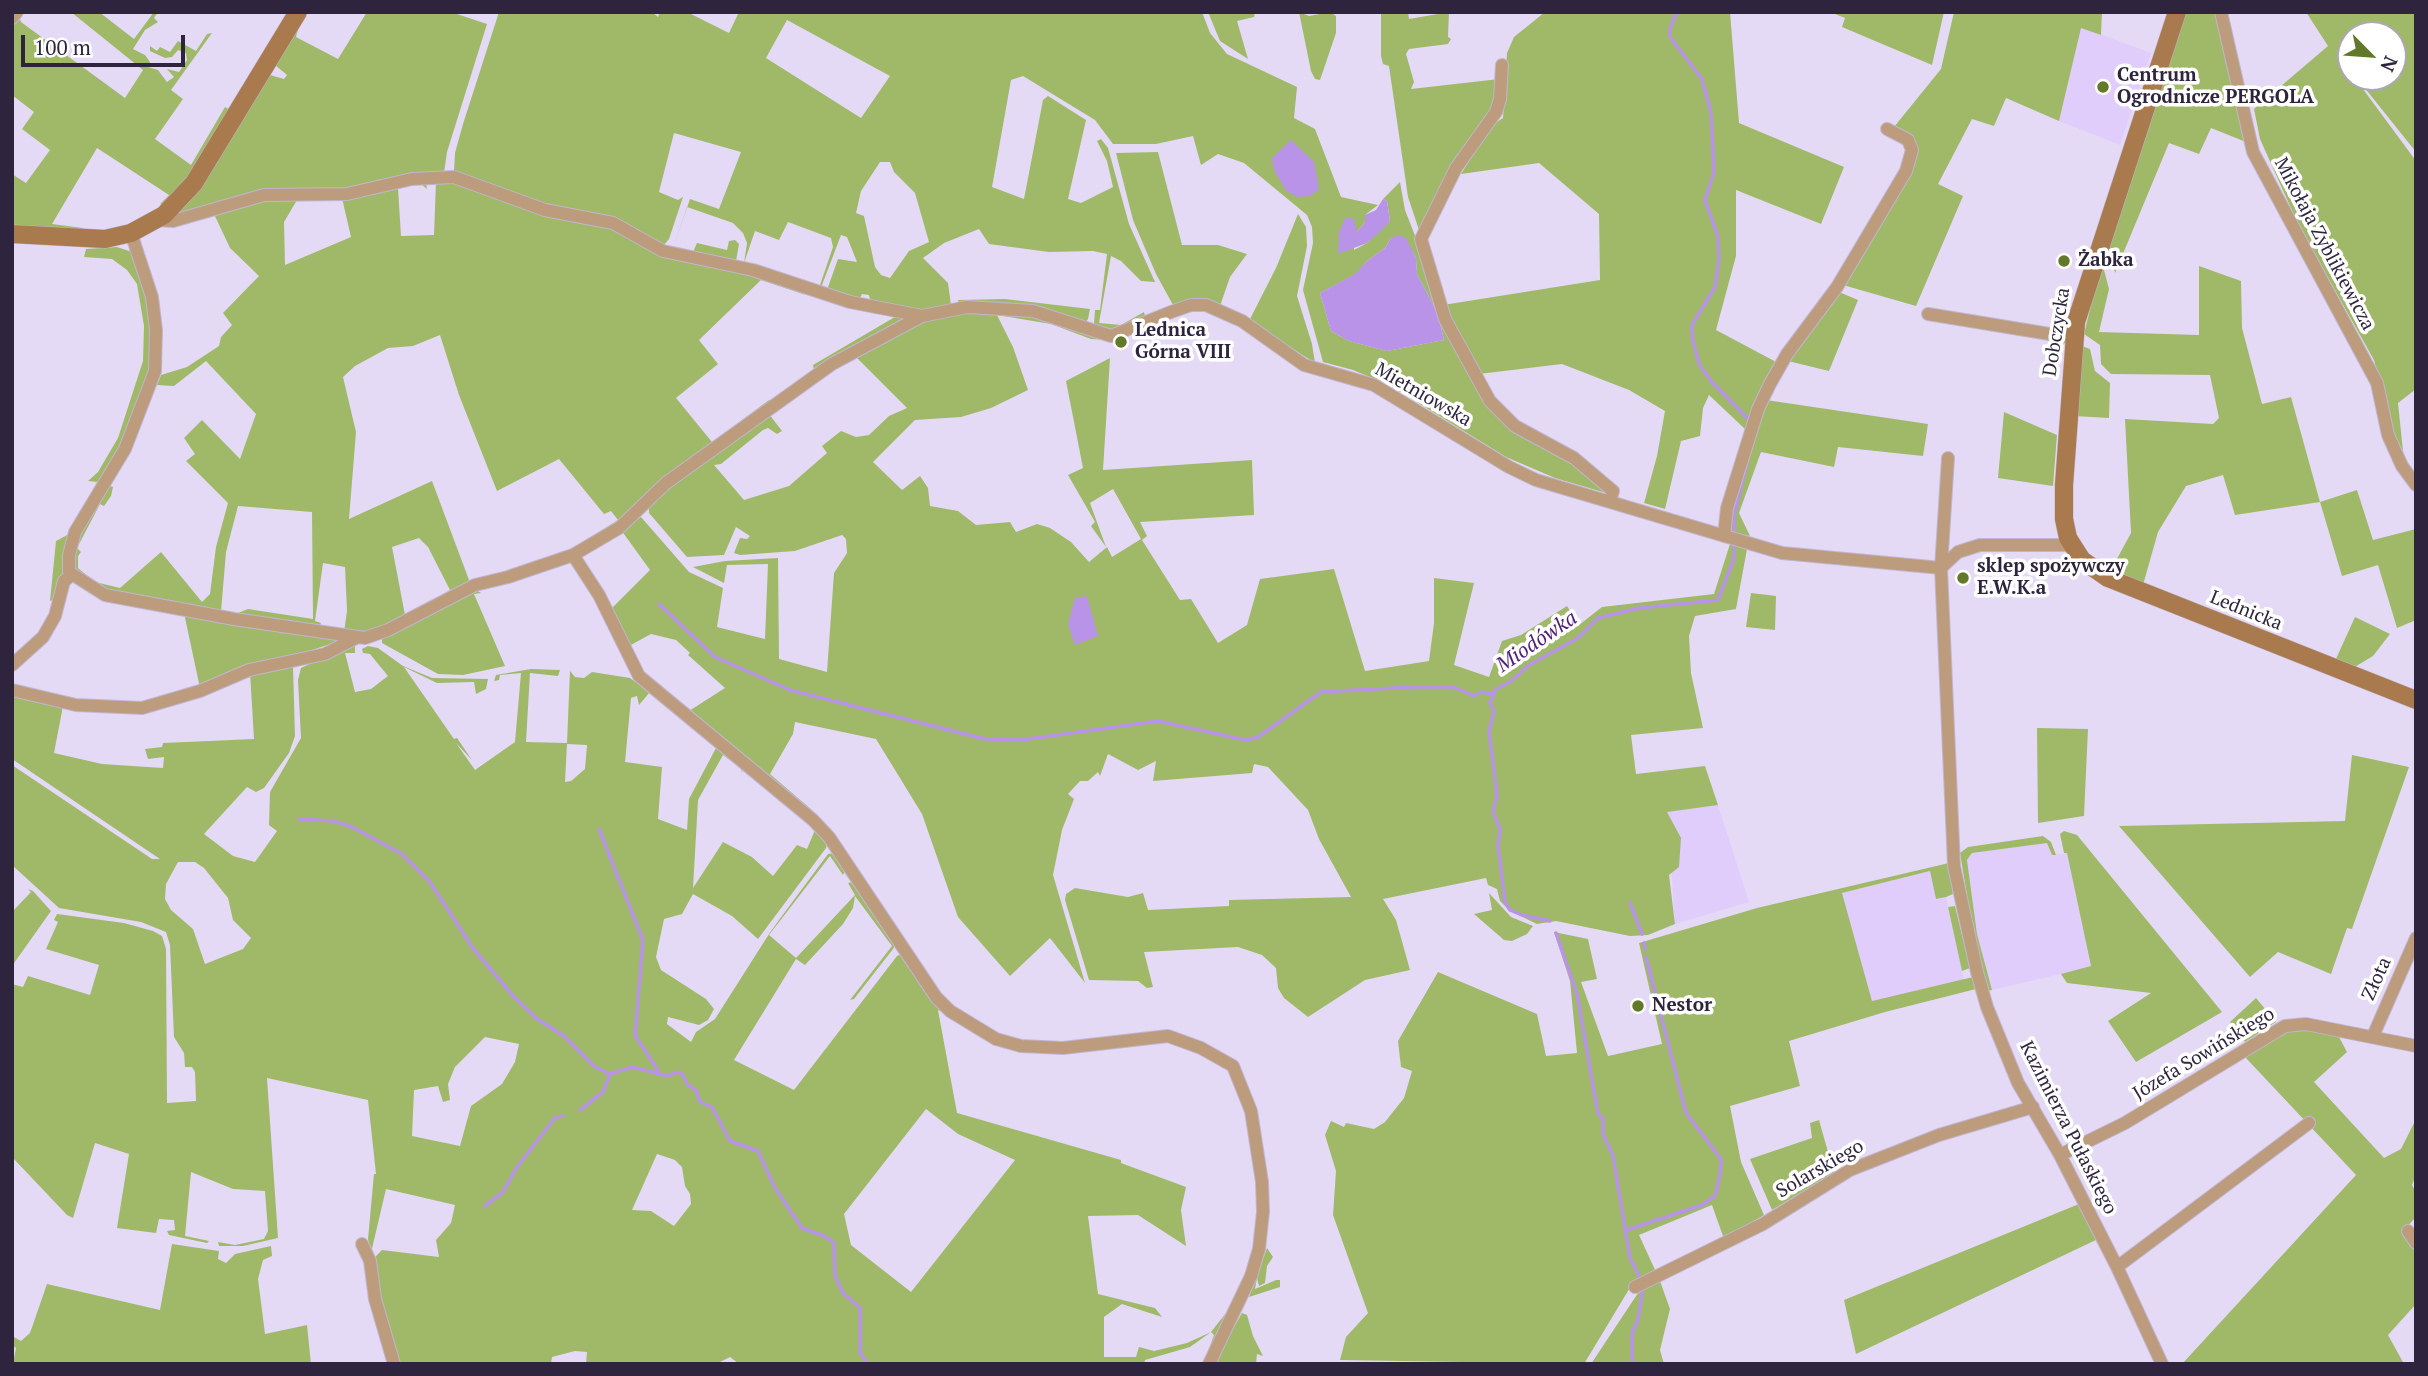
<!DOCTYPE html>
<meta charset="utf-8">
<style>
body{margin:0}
#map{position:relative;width:2428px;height:1376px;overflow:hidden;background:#e5daf6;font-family:"PT Serif",serif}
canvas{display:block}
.frame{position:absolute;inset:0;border:14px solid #2f243e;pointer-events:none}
.north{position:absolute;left:2337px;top:21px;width:70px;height:70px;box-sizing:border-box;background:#fff;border:2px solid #aca7b2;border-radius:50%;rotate:115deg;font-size:19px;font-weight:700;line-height:28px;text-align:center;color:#2f243e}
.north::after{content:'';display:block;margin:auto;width:24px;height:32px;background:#62792a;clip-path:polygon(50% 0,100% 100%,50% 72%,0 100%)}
.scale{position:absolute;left:21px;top:35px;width:164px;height:32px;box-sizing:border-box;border:4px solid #2f243e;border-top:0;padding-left:9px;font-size:21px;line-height:24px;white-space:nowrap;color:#2f243e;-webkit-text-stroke:5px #fff;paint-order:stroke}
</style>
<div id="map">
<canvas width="2428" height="1376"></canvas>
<div class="frame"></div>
<div class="north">N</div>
<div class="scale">100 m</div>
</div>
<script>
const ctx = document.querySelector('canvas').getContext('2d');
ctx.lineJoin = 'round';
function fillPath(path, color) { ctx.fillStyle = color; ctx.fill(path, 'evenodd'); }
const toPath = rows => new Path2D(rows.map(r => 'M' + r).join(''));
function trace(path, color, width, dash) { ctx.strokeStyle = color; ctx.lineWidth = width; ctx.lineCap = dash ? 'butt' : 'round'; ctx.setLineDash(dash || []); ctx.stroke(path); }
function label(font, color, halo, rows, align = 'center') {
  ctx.font = font + ' "PT Serif",serif'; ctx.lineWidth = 7; ctx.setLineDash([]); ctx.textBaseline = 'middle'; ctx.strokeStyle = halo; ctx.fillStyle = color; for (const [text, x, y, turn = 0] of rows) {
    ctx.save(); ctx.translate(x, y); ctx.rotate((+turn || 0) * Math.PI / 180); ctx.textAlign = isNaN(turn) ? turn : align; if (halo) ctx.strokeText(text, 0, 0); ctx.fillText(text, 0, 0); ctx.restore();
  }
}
fillPath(toPath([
 [2081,27,2151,53,2120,145,2059,121],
 [1718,805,1749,902,1675,924,1667,811],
 [2048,843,2052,855,2067,853,2091,967,1992,990,1977,934,1967,861,1972,853],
 [1930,871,1936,899,1946,897,1964,980,1872,1001,1842,893]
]), '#e0cdfb');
fillPath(toPath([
 [71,12,99,12,134,39,154,12,158,12,154,18,158,22,145,30,133,49,145,55,150,62,148,67,158,70,167,82,174,77,167,69,179,72,187,60,186,53,178,50,172,57,165,58,150,51,150,46,157,51,160,47,170,52,178,41,196,51,207,34,212,33,171,90,183,99,155,139,191,165,225,107,232,111,208,151,165,205,160,204,169,195,97,148,52,224,83,228,83,232,12,228,12,174,26,183,50,150,22,129,34,112,12,95,12,23,19,16,21,22,125,98,143,70],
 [367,12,451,12,487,24,447,152,444,173,363,188,309,191,173,216,265,79,270,75,284,79,287,75,275,65,299,26,296,37,338,59],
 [499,12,652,12,658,17,660,12,687,12,729,33,739,12,1202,12,1210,33,1227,54,1297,87,1294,118,1315,129,1341,197,1378,205,1365,215,1365,222,1357,232,1354,231,1354,250,1367,243,1390,221,1387,201,1383,199,1400,182,1405,210,1472,382,1494,413,1557,452,1608,490,1606,493,1555,478,1506,457,1389,385,1353,370,1323,362,1303,290,1313,243,1312,227,1307,215,1244,163,1218,154,1201,165,1193,136,1156,144,1113,144,1095,120,1023,76,1011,80,992,187,1024,199,1043,100,1048,96,1086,120,1068,199,1081,203,1113,187,1107,161,1097,141,1101,139,1108,148,1129,224,1155,282,1141,281,1121,261,1111,256,1099,323,1121,325,1144,312,1146,320,1112,332,1094,324,1095,310,1100,310,1107,254,1093,251,1049,252,989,244,979,229,944,243,923,258,948,283,952,312,1018,311,1107,340,1091,339,1051,324,997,315,1013,347,1028,390,991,408,961,417,915,420,873,462,902,490,920,476,928,488,930,506,958,511,976,525,1010,522,1016,532,1037,524,1050,528,1071,542,1089,562,1107,547,1112,557,1141,539,1113,489,1090,503,1106,547,1091,526,1095,522,1068,475,1083,468,1066,381,1110,358,1103,470,1252,460,1254,515,1140,522,1147,536,1142,540,1180,600,1191,599,1218,643,1247,625,1260,579,1334,569,1365,671,1429,661,1434,623,1434,578,1474,583,1454,665,1489,677,1502,641,1521,635,1567,606,1579,625,1602,607,1714,594,1730,544,1747,549,1736,609,1695,616,1689,636,1691,673,1703,728,1631,735,1636,774,1705,766,1718,805,1667,812,1681,838,1679,867,1669,875,1675,924,1648,935,1630,936,1556,921,1537,924,1510,911,1500,901,1497,889,1488,885,1486,878,1383,899,1396,920,1410,970,1365,980,1308,1017,1284,998,1278,988,1276,968,1262,955,1238,947,1144,952,1153,987,1147,988,1138,981,1089,980,1065,900,1066,894,1075,888,1128,897,1143,893,1148,910,1229,906,1229,900,1351,897,1319,839,1308,810,1268,767,1254,764,1252,773,1153,781,1156,761,1138,770,1108,754,1100,776,1098,772,1088,781,1080,781,1068,794,1074,799,1062,830,1053,875,1085,983,1050,938,1010,976,958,917,922,814,876,739,795,722,793,734,770,774,812,810,809,812,689,711,725,688,688,655,690,653,676,640,651,634,629,646,609,611,650,570,621,530,641,517,689,572,723,588,717,627,765,639,768,564,727,565,724,583,693,567,725,561,778,558,779,659,827,672,834,573,847,553,846,539,842,535,795,551,740,555,734,553,740,538,747,539,750,536,736,527,724,555,687,557,649,513,649,503,769,414,782,431,777,434,768,428,763,430,721,464,714,465,744,500,789,486,827,453,822,446,841,431,856,437,869,435,889,416,907,408,855,356,923,319,870,300,869,295,862,294,858,302,827,290,838,259,857,262,847,237,841,235,822,285,819,288,815,287,820,285,833,247,831,238,788,222,779,240,755,231,744,263,747,243,743,233,733,223,687,207,673,249,693,252,697,243,727,250,729,241,735,240,739,244,736,261,673,249,690,199,719,209,741,152,674,133,659,192,678,200,683,197,669,239,663,246,454,171,455,153,463,124],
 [787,20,890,76,861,118,766,58],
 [880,162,890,162,894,172,915,193,929,242,909,251,890,278,881,275,875,267,864,216,856,213,861,191],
 [1391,238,1412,251,1416,258,1417,274,1438,314,1444,340,1387,351,1349,341,1331,331,1320,293,1356,274,1367,261,1385,248],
 [1208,12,1255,12,1254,17,1237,21,1248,59,1220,41],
 [1299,12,1309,16,1330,12,1336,16,1336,33,1320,80,1315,79,1311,71],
 [1381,12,1408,12,1409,19,1449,12,1448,37,1451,39,1448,44,1409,49,1406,54,1414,82,1411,89,1499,79,1497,98,1419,230,1408,197,1389,66,1383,64,1381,56],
 [1545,12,1730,12,1739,123,1844,167,1821,224,1736,190,1736,256,1716,330,1778,363,1746,430,1709,395,1703,408,1700,436,1681,441,1665,509,1644,503,1657,456,1665,411,1629,390,1562,364,1479,374,1443,305,1600,280,1599,214,1539,163,1461,174,1491,126,1503,118,1507,53,1514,37],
 [1830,12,1944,12,1932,65,1842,27,1845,18],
 [1954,12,2102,12,2101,35,2081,28,2059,121,2006,98,1994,126,1972,119,1938,184,1963,196,1916,306,1843,285,1910,172,1918,152,1913,138,1894,127,1941,69],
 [2186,12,2216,12,2246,142,2211,128,2199,154,2169,143,2115,273,2109,246],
 [2306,12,2416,12,2416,152,2356,77,2393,77,2393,35,2351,35,2351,71,2346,66,2416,161,2416,389,2398,403,2403,451,2391,429,2374,360,2299,226,2260,139,2254,109,2328,46],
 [1158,152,1182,245,1218,245,1247,254,1230,277,1220,306,1173,305,1156,274,1133,220,1116,153],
 [441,179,606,224,632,238,913,315,814,370,813,365,900,314,803,294,761,280,699,340,718,364,676,398,712,442,769,400,772,403,628,516,578,549,576,546,618,520,611,511,604,514,559,459,497,491,459,395,440,335,413,346,388,348,355,366,343,377,356,432,349,519,432,481,469,580,468,584,418,609,450,590,428,547,419,538,392,547,405,615,369,633,344,632,347,611,345,567,323,563,315,621,321,623,319,628,233,615,248,609,313,619,312,512,238,506,226,552,221,612,114,594,75,574,72,556,76,539,107,485,113,487,111,496,104,506,100,504,77,548,81,552,78,556,78,568,95,582,120,588,161,552,202,602,210,594,216,547,228,503,186,461,195,454,184,438,202,420,240,459,256,414,206,361,174,386,157,385,161,375,187,367,219,346,221,337,232,325,223,313,259,276,230,248,214,214,266,197,297,200,284,222,285,265,351,237,342,198,372,190,426,183,427,189,421,184,398,188,401,236,434,235,436,182],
 [1298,214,1306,227,1307,246,1297,296,1312,344,1315,363,1249,321,1276,268],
 [117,247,132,252,144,274,154,347,144,397,103,481,98,482,88,481,98,472,118,438,143,361,144,326,137,284,127,270,112,259,84,257,86,249],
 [2199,266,2241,281,2242,328,2262,404,2291,397,2320,502,2357,490,2373,540,2416,529,2416,620,2397,628,2378,565,2342,576,2320,502,2235,515,2223,475,2186,486,2158,532,2143,585,2112,568,2131,533,2125,419,2213,424,2219,418,2210,375,2111,374,2101,364,2100,345,2084,334,2100,269,2104,270,2109,289,2099,332,2199,335],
 [1839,292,1858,300,1829,371,1788,361],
 [1005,299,1090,309,1088,319,1084,325,1031,305,959,304,958,300],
 [2080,345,2090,349,2095,371,2110,383,2109,418,2074,416],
 [1766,400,1928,424,1923,456,1838,447,1834,467,1761,452,1739,513,1750,536,1728,533,1728,519],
 [2004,412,2057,435,2053,486,1998,478],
 [69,534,58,598,50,601,56,541],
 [475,589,481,593,474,594,505,666,463,675,438,674,382,643,382,638],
 [1751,593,1776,596,1775,630,1746,627],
 [184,613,338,639,339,641,200,688],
 [2355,617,2390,634,2373,656,2353,668,2335,661],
 [355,643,355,653,345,653,355,692,371,689,388,676,370,654,363,653,362,649,368,646,378,648,403,666,432,678,488,679,486,689,476,694,474,682,437,683,404,667,454,739,457,738,472,760,456,743,475,770,515,742,521,673,500,675,499,680,494,681,496,675,531,669,560,670,558,676,530,673,526,742,567,743,570,671,575,677,584,678,592,672,630,678,650,692,639,705,637,696,631,698,625,762,662,767,658,819,687,830,689,799,716,748,711,744,714,741,743,766,742,773,741,768,723,755,698,800,693,888,723,842,752,857,773,876,797,845,807,849,815,830,827,844,826,848,758,939,732,916,693,894,682,914,664,919,656,957,661,970,706,999,714,1009,708,1020,699,1025,668,1017,667,1024,691,1042,696,1032,715,1019,769,934,779,920,828,854,834,853,845,871,843,875,830,856,769,935,796,958,855,895,848,883,852,882,857,884,895,945,893,949,854,999,850,1000,892,946,855,896,853,908,843,924,805,965,796,959,734,1060,794,1090,897,956,901,954,944,1013,938,1010,957,1113,1121,1160,1121,1163,1186,1187,1181,1210,1186,1246,1138,1215,1088,1216,1098,1294,1155,1308,1162,1317,1122,1304,1104,1317,1104,1357,1136,1357,1139,1347,1154,1351,1187,1343,1211,1332,1226,1313,1205,1359,1214,1335,1211,1332,1190,1347,1145,1360,1144,1364,739,1364,730,1357,716,1364,586,1364,587,1352,575,1351,552,1357,551,1364,396,1364,377,1297,375,1257,382,1250,439,1257,436,1240,451,1223,455,1205,386,1189,371,1253,368,1239,374,1174,376,1174,368,1100,267,1078,278,1238,243,1246,219,1246,218,1242,235,1245,264,1239,268,1231,265,1191,233,1189,191,1172,185,1236,209,1241,207,1243,169,1235,167,1231,175,1230,174,1220,159,1219,156,1233,117,1228,129,1154,95,1143,73,1218,67,1215,12,1157,12,984,23,987,28,976,90,995,99,965,46,949,58,922,54,920,57,914,124,923,153,931,162,936,166,949,167,1103,196,1101,195,1072,192,1067,185,1067,184,1053,174,1037,170,945,166,932,141,922,59,908,12,865,12,765,152,859,160,859,12,759,12,693,63,706,54,753,102,764,163,768,164,757,148,759,145,749,162,747,163,743,254,739,250,672,293,667,295,736,289,753,264,788,256,792,247,787,204,834,233,856,255,862,277,831,269,825,270,792,301,738,298,680,301,668],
 [567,744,587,745,585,769,571,781,565,782],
 [178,862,195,862,204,868,228,898,233,920,251,938,243,949,205,964,193,929,171,910,165,899,166,884],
 [485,1037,519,1044,515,1062,502,1084,471,1106,460,1146,412,1136,414,1090,438,1086,443,1102,450,1100,448,1084,455,1067],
 [926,1109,958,1134,1015,1160,911,1292,851,1245,844,1214],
 [657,1154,675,1160,682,1167,685,1186,690,1194,691,1204,674,1226,651,1211,632,1210],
 [2037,728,2088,729,2084,816,2038,823],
 [2352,755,2409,767,2352,929,2347,928,2331,974,2278,952,2250,977,2119,826,2345,821],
 [2064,831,2077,835,2222,1012,2136,1062,2108,1021,2151,993,2067,983,2061,974,2091,966,2067,853,2064,853,2060,834],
 [2043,836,2051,842,2056,855,2052,855,2047,843,1972,853,1967,860,1977,934,1992,990,1988,991,1971,920,1960,853,1968,847],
 [1949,863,1953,894,1946,897,1936,899,1930,871,1842,893,1872,1001,1973,977,1976,989,1885,1012,1789,1041,1800,1086,1730,1106,1741,1162,1764,1215,1724,1239,1712,1205,1639,1235,1656,1272,1631,1286,1584,1364,1340,1360,1346,1337,1368,1313,1333,1215,1336,1171,1325,1135,1331,1121,1344,1127,1346,1123,1374,1129,1385,1122,1404,1098,1412,1071,1401,1067,1398,1041,1438,972,1537,1014,1546,1056,1577,1053,1570,981,1554,932,1588,939,1597,979,1581,982,1608,1056,1662,1044,1639,943,1757,908],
 [28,889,33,891,51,911,12,966,12,912,31,892],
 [1489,893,1511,917,1533,926,1527,934,1512,941,1504,940,1474,914,1492,910],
 [1955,906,1970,968,1962,971,1948,907],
 [2256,998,2276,1022,2245,1042,2230,1022],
 [2297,1028,2338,1035,2347,1052,2314,1082,2384,1158,2401,1149,2416,1119,2416,1175,2412,1185,2416,1192,2416,1217,2405,1229,2416,1250,2416,1304,2388,1335,2404,1364,2182,1364,2356,1175,2245,1057,2286,1030],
 [1819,1120,1834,1173,1772,1210,1750,1159,1812,1138,1810,1123],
 [2079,1204,2098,1239,1856,1354,1844,1300],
 [172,1244,219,1251,218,1259,226,1263,235,1254,271,1246,272,1256,263,1260,258,1279,265,1334,307,1325,311,1364,13,1364,16,1348,12,1345,12,1336,21,1341,30,1333,47,1284,160,1310],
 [1267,1248,1273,1257,1267,1266,1265,1283,1259,1286,1257,1278,1255,1289,1276,1280,1280,1280,1280,1287,1249,1297],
 [1660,1281,1670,1309,1660,1350,1664,1364,1591,1364,1638,1293],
 [1242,1313,1247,1315,1253,1336,1263,1356,1257,1354,1256,1364,1213,1364]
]), '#9fb969');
fillPath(toPath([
 [1291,140,1314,162,1319,189,1310,196,1298,197,1286,191,1274,170,1272,158],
 [1383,199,1387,201,1390,221,1383,229,1367,243,1338,254,1339,232,1346,217,1354,219,1357,232,1365,222,1365,215,1376,210],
 [1398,235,1406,238,1416,258,1417,274,1438,314,1444,340,1387,351,1349,341,1331,331,1320,293,1355,274,1367,261,1385,248,1391,238],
 [1087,596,1098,636,1075,645,1068,624,1075,598]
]), '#b893e8');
trace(toPath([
 [1677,12,1670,28,1670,37,1702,79,1711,113,1714,172,1705,200,1718,237,1719,259,1715,287,1692,325,1692,337,1699,364,1711,381,1748,419],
 [1735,535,1734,515,1747,464],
 [659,604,715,657,790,690,985,739,1021,740,1158,721,1246,740,1258,737,1321,692,1413,687,1454,687,1474,696,1482,692,1494,694],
 [299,819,334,821,352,827,402,854,430,882,472,947,514,997,536,1018,564,1036,595,1067,610,1074,632,1067,668,1076,678,1072,682,1074,688,1085,696,1090,700,1102,712,1107,730,1141,758,1151,775,1188,802,1228,824,1236,834,1243,835,1276,843,1293,860,1308,860,1353,868,1364],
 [599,829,643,940,635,1035,658,1071],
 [1630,903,1642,934],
 [1550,921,1522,915,1510,910,1505,902,1498,846,1500,829,1493,812,1497,795,1489,732,1494,711,1490,703,1496,689,1510,682,1529,665,1578,638,1598,618,1640,608,1718,600,1733,561,1735,544],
 [1556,933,1577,994,1598,1114,1603,1118,1603,1134,1613,1156,1630,1258,1641,1280],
 [1644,943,1645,949],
 [580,1110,603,1092,610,1074],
 [485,1206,503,1192,517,1167,551,1123,556,1117,563,1116],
 [1627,1230,1702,1205,1715,1196,1720,1175,1721,1159,1686,1113,1646,957],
 [1632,1364,1632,1333,1638,1320,1643,1287]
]), '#b893e8', 3.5);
const street = toPath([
 [2221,12,2253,152,2377,383,2388,435,2402,466,2416,485],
 [12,18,17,12],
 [1502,65,1500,99,1496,112,1456,168,1421,239,1445,319,1490,401,1515,426,1574,458,1613,491,1610,501],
 [157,220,173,221,264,195,347,194,412,179,454,177,545,210,613,223,663,251,753,270,850,302,922,316],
 [131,233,152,297,156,330,155,371,125,449,75,532,69,555,69,572,105,595,234,619,365,638,388,630,475,585,508,577,573,555,619,528,666,483,832,364,922,316,967,307,1033,311,1111,336,1171,312,1191,305,1206,305,1242,321,1304,365,1374,385,1509,467,1536,480,1782,553,1941,568,1958,552,1980,545,2072,545],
 [1928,314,2074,338],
 [1948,458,1941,568,1954,866,1977,972,1987,1007,2018,1083,2060,1155,2117,1267,2162,1364],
 [1724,536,1727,508,1758,409,1770,384,1787,354,1837,287,1906,171,1912,150,1908,140,1887,129],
 [573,555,599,595,639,676,813,820,829,837,936,997,950,1011,996,1039,1021,1046,1063,1048,1168,1036,1201,1048,1233,1066,1251,1111,1262,1182,1263,1212,1259,1249,1251,1276,1209,1364],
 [12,665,43,637,55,616,64,581,72,575],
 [12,690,76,705,142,708,200,691,249,670,325,654,356,638],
 [2373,1036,2416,938],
 [2060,1155,2125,1123,2285,1026,2306,1024,2416,1046],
 [2408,1231,2416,1243],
 [362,1244,370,1261,375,1299,394,1364],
 [2117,1267,2309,1123],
 [1635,1287,1763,1224,1850,1170,1939,1135,2033,1107]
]);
const secondary = toPath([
 [2177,12,2076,322,2064,485,2064,519,2068,538,2082,560,2108,578,2416,700],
 [12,234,105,239,131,233,164,215,194,183,298,12]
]);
trace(street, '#c1b6d1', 14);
trace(secondary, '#c1b6d1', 19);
trace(street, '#bd9c7e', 12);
trace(secondary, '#a97a4d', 18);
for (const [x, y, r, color] of [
 [2103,87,7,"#62792a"],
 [2064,261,7,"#62792a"],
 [1121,342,7,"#62792a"],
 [1963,578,7,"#62792a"],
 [1638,1006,7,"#62792a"]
]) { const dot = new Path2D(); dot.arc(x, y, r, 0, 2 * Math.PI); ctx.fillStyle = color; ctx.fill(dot); trace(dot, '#fff', 2.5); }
label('bold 19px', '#2f243e', '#fff', [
 ["Centrum",2117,76],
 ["Ogrodnicze PERGOLA",2117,98],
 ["Żabka",2078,261],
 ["Lednica",1135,331],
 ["Górna VIII",1135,353],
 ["sklep spożywczy",1977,567],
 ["E.W.K.a",1977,589],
 ["Nestor",1652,1006]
], 'left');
label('19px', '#2f243e', '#fff', [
 ["Mikołaja Zyblikiewicza",2324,244,62],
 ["Dobczycka",2057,332,-81],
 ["Mietniowska",1423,395,30],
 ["Lednicka",2246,611,22],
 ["Złota",2377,979,-66],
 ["Józefa Sowińskiego",2204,1054,-31],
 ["Kazimierza Pułaskiego",2068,1128,63],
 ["Solarskiego",1820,1169,-30]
]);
label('italic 21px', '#4f1b7d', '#fff', [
 ["Miodówka",1537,642,-34]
]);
</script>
